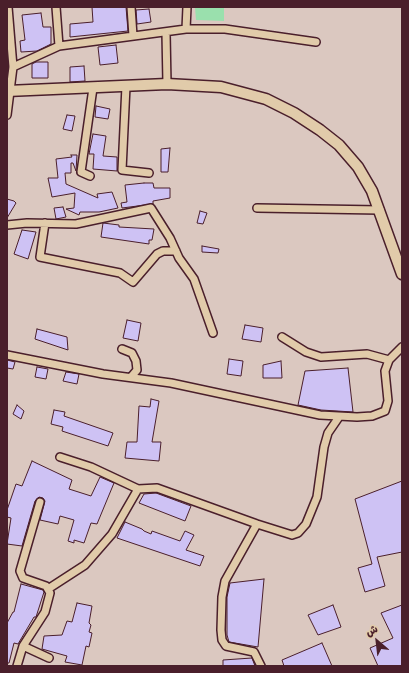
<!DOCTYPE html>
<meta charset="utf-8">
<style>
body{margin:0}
#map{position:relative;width:409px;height:673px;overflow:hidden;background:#dbc8c0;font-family:Delius,"Playpen Sans Arabic",sans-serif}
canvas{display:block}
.frame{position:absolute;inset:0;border:8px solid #4a1f2b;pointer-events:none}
.north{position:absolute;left:357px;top:621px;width:40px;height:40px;-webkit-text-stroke:3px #e1cbaa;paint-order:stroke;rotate:332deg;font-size:11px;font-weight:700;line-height:16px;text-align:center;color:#4a1f2b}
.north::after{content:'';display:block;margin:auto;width:14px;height:18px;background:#4a1f2b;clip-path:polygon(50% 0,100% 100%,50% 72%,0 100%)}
</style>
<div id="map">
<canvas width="409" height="673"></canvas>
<div class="frame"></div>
<div class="north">ش</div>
</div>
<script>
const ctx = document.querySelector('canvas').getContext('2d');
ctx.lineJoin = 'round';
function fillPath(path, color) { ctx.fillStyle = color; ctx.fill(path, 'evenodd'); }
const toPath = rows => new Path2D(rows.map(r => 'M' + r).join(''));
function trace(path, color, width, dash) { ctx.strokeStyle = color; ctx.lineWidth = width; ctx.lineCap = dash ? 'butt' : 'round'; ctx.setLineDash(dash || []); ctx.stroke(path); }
fillPath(toPath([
 [195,7,224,7,224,21,196,20]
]), '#9ae0ad');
const building = toPath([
 [92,7,126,7,128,31,70,37,70,24,93,22,92,7],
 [149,9,151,22,137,24,136,10,149,9],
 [41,13,43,27,51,27,51,44,37,51,21,52,20,41,25,40,22,15,41,13],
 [116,45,118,63,100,65,98,47,116,45],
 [36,62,48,62,48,78,32,78,32,64,36,62],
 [84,66,85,81,70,82,70,67,84,66],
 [96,106,110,109,108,119,95,117,96,106],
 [67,115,75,116,72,131,63,129,67,115],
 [93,134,106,136,103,156,117,157,117,171,93,169,94,154,89,154,93,134],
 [170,148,168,172,161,172,161,149,170,148],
 [71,155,77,155,76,171,73,163,71,163,71,173,65,173,66,184,98,198,97,194,112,192,118,208,99,212,80,212,79,215,66,209,74,208,75,193,52,197,48,178,58,178,56,159,72,157,71,155],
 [144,183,153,183,154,188,170,188,170,198,153,201,153,204,122,208,121,203,127,202,125,185,144,183],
 [7,199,14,201,16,203,7,218,7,199],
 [63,207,66,217,56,219,54,208,63,207],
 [200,211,207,213,203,224,197,223,200,211],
 [103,223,119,225,119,227,154,229,152,240,149,240,149,244,101,237,103,223],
 [22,230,36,232,28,259,14,254,22,230],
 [202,246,219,249,218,253,202,252,202,246],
 [127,320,141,323,138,341,123,338,127,320],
 [245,325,263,328,261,342,242,339,245,325],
 [37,329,67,337,68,350,35,339,37,329],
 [229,359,243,361,241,376,227,374,229,359],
 [7,360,15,362,13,369,7,368,7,360],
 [281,361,282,378,263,378,263,365,281,361],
 [37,367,48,369,46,379,35,377,37,367],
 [348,368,353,412,321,410,298,405,305,371,348,368],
 [66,372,79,374,77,384,63,381,66,372],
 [151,399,159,401,152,442,161,442,159,461,125,458,127,442,137,442,139,406,150,407,151,399],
 [17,405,24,411,21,419,13,414,17,405],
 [54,410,65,412,64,416,113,433,108,446,62,431,63,427,51,424,54,410],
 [32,461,72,480,69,489,91,496,100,477,114,483,97,524,91,523,84,543,74,540,74,543,68,541,74,520,60,516,58,524,40,520,45,501,43,498,39,497,35,501,22,546,7,544,11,518,7,517,7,510,16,484,22,486,32,461],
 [402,481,402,552,377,557,385,586,365,592,358,568,372,564,355,499,402,481],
 [156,493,191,506,185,521,139,503,144,494,156,493],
 [125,522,142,529,144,531,151,534,152,531,180,541,185,531,194,535,186,550,204,556,200,566,117,538,125,522],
 [264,579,258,647,229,642,227,635,227,597,230,583,264,579],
 [21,584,43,590,44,592,36,617,34,617,18,644,14,643,9,663,7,663,7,623,13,612,14,612,21,584],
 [77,603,92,606,89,623,91,625,89,632,92,633,89,647,86,646,82,665,65,662,67,656,42,649,44,636,62,635,67,621,72,622,77,603],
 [333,605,341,627,318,635,308,615,333,605],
 [402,605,402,666,378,666,370,648,393,638,381,613,402,605],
 [322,643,332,666,284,666,282,660,322,643],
 [252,658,255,666,223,666,223,660,252,658]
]);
fillPath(building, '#cec2f4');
trace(building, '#4a1f2b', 1);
const street = toPath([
 [56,7,59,46],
 [131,7,133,36],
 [186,29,187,7],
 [166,33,167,84],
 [13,67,59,46,186,29,225,29,316,42],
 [126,86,122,170,149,173],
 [7,115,13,67,8,7],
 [90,176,81,172,93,88],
 [257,208,380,210],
 [45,223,40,257,120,273,133,282,157,254,163,251,176,251],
 [7,225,27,223,76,224,151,208,170,238,179,258,194,279,213,333],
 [282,337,306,352,321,357,367,354,389,360],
 [122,349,132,353,136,361,137,370,131,377],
 [7,355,103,374,171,383,320,415,357,417,372,416,385,411,388,401,385,371,389,360,402,347],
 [60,457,91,467,138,489,157,488,257,524,292,535,298,533,306,524,317,497,324,447,328,433,339,417],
 [257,524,225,581,222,597,221,630,222,640,226,646,254,652,261,666],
 [48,589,85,565,112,534,138,489],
 [23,646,49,658],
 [17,666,23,646,45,612,50,593,46,586,23,578,20,571,40,502]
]);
const secondary = toPath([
 [7,91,167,84,221,87,266,99,294,113,320,130,339,145,358,167,372,191,402,274]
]);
trace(street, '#4a1f2b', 10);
trace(secondary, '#4a1f2b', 13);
trace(street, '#e1cbaa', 7);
trace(secondary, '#e1cbaa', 10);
</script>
